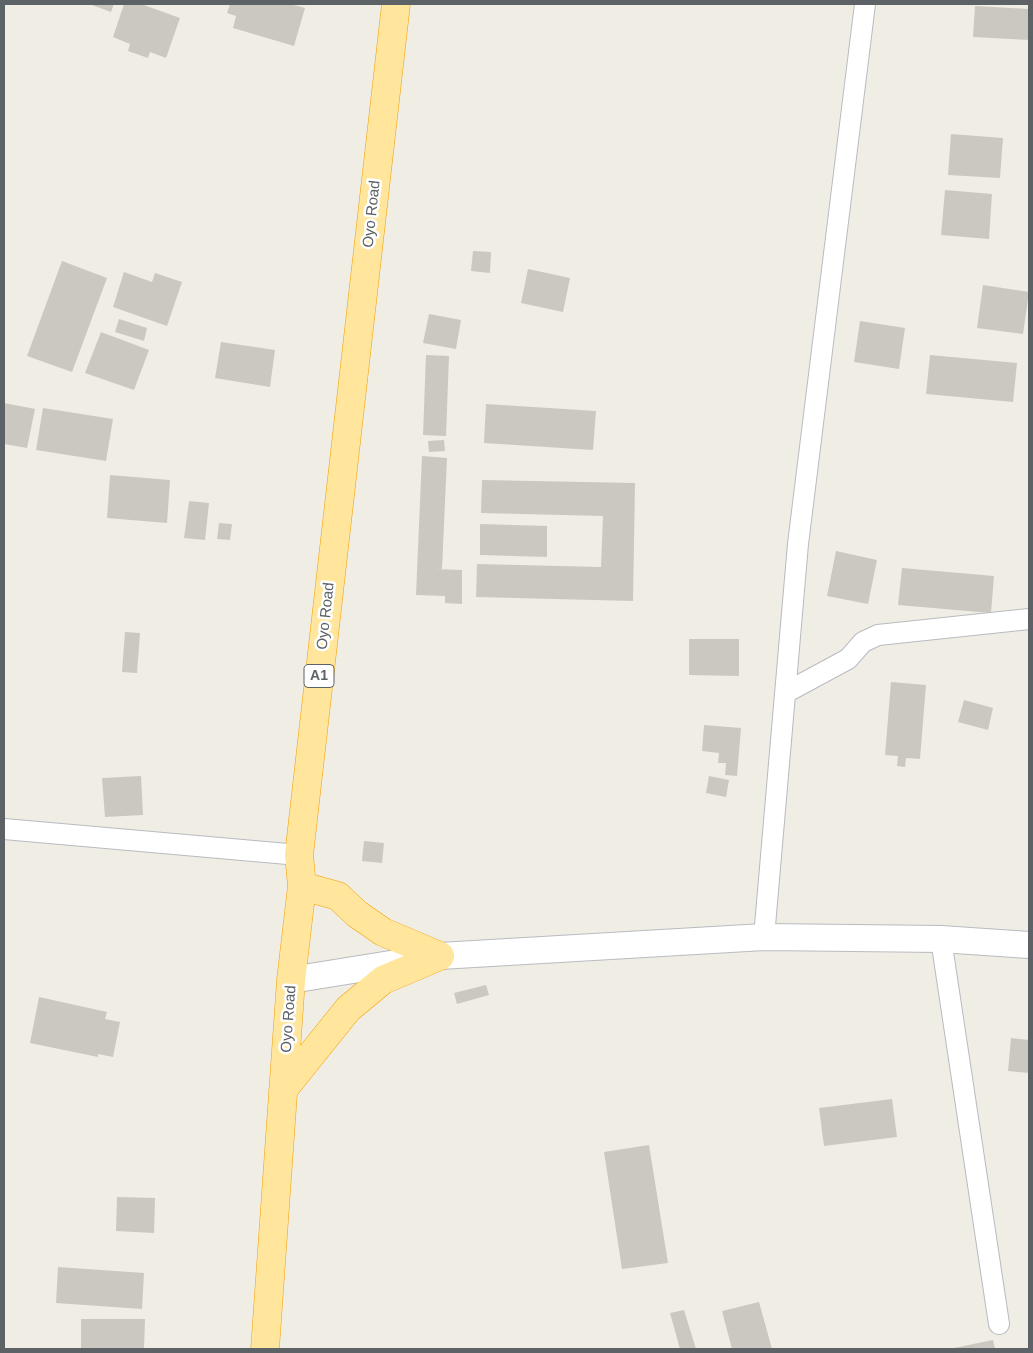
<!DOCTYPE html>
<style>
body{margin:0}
#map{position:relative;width:1033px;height:1353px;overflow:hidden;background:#f0ede5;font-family:Helvetica,sans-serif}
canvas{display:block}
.frame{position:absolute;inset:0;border:5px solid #5d6266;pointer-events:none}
</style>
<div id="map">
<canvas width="1033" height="1353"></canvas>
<div class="frame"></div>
</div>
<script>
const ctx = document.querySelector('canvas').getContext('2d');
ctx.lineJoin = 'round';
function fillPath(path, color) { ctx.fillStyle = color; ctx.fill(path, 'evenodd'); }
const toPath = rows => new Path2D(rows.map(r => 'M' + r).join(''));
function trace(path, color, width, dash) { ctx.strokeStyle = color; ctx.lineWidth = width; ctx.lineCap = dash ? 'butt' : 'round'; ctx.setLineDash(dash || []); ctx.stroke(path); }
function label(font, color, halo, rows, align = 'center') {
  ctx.font = font + ' Helvetica,sans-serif'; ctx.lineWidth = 5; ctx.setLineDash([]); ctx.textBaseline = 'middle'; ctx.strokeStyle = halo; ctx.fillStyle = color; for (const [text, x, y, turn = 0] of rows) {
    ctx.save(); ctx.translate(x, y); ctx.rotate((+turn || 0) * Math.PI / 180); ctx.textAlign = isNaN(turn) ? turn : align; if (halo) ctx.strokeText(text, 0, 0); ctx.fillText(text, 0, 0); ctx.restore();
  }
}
fillPath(toPath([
 [89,4,114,4,111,12],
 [124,4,141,4,180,18,166,58,150,52,148,58,128,51,130,44,113,37],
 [230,4,290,4,305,8,294,46,233,28,236,16,227,13],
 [975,6,1029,9,1029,40,973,37],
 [951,134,1003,138,1000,178,948,175],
 [945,190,992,194,989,239,941,235],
 [473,251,491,252,490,273,471,271],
 [62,261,107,278,72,372,27,356],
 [528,269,570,278,563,312,521,303],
 [124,272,152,282,155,273,182,282,167,326,113,307],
 [983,285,1029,292,1023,334,977,328],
 [429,314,461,320,456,349,423,343],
 [119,319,147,328,144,341,115,332],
 [860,321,905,328,899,369,854,362],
 [101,332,149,350,134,390,85,373],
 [221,342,275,350,270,387,215,378],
 [426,355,449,356,446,436,423,435],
 [930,355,1017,363,1013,402,926,394],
 [4,403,35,409,27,448,4,444],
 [486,404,596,411,593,450,484,443],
 [43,408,113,419,106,461,36,450],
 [444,440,445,451,429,452,428,441],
 [422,456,447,458,442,569,434,569,462,570,462,604,445,603,445,596,416,595],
 [110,475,170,480,167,523,107,518],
 [482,480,635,483,633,601,476,597,477,564,601,567,603,516,481,513],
 [189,501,209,503,205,540,184,538],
 [219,523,232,524,230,540,217,539],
 [480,524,547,526,547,557,480,555],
 [836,551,877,560,868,604,827,596],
 [902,568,994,576,991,613,898,605],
 [125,632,140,633,137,673,122,672],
 [689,639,739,639,739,676,689,675],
 [891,682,926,685,920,759,906,758,905,767,897,766,898,756,885,755],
 [964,700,993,708,988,730,958,722],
 [704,725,741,728,737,776,725,775,726,763,718,763,719,753,702,751],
 [141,776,143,815,105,817,102,778],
 [709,776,729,780,726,797,706,793],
 [364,841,384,843,382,863,362,861],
 [486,985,489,995,457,1004,454,993],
 [39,997,107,1012,105,1019,120,1022,113,1057,98,1054,98,1057,30,1043],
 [1011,1038,1029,1040,1029,1073,1008,1071],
 [892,1099,897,1137,824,1146,819,1108],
 [649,1145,668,1263,622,1269,604,1152],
 [117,1197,155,1198,154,1233,116,1231],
 [58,1267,144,1273,142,1309,56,1303],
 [759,1302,772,1349,732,1349,722,1311],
 [684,1310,696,1349,680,1349,670,1313],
 [81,1319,145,1319,144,1349,81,1349],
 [993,1340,995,1349,954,1349,954,1348]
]), '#cbc8c2');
const minor = toPath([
 [785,693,848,659,863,642,878,635,1029,619],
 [4,829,299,855],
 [764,937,798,544,865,4],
 [941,939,999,1324]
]);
const tertiary = toPath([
 [291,980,440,956,764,937,941,939,1029,945]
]);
const trunk = toPath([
 [302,886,338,896,357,914,383,932,440,956],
 [283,1090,348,1009,383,980,440,956],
 [265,1349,291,980,302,886,299,855,396,4]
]);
trace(minor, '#b8bbc0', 22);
trace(tertiary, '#b8bbc0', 28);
trace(trunk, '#f59e00', 29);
trace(minor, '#fff', 20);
trace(tertiary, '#fff', 26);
trace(trunk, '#ffe69c', 28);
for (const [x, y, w] of [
 [319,676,30]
]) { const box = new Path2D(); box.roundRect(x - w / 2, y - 11.5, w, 23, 4); ctx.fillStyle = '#fff'; ctx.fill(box); trace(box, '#5d6266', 1); }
label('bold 14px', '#5d6266', null, [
 ["A1",319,676]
]);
label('15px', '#5d6266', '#fff', [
 ["Oyo Road",372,214,-84],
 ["Oyo Road",326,616,-84],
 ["Oyo Road",289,1019,-86]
]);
</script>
